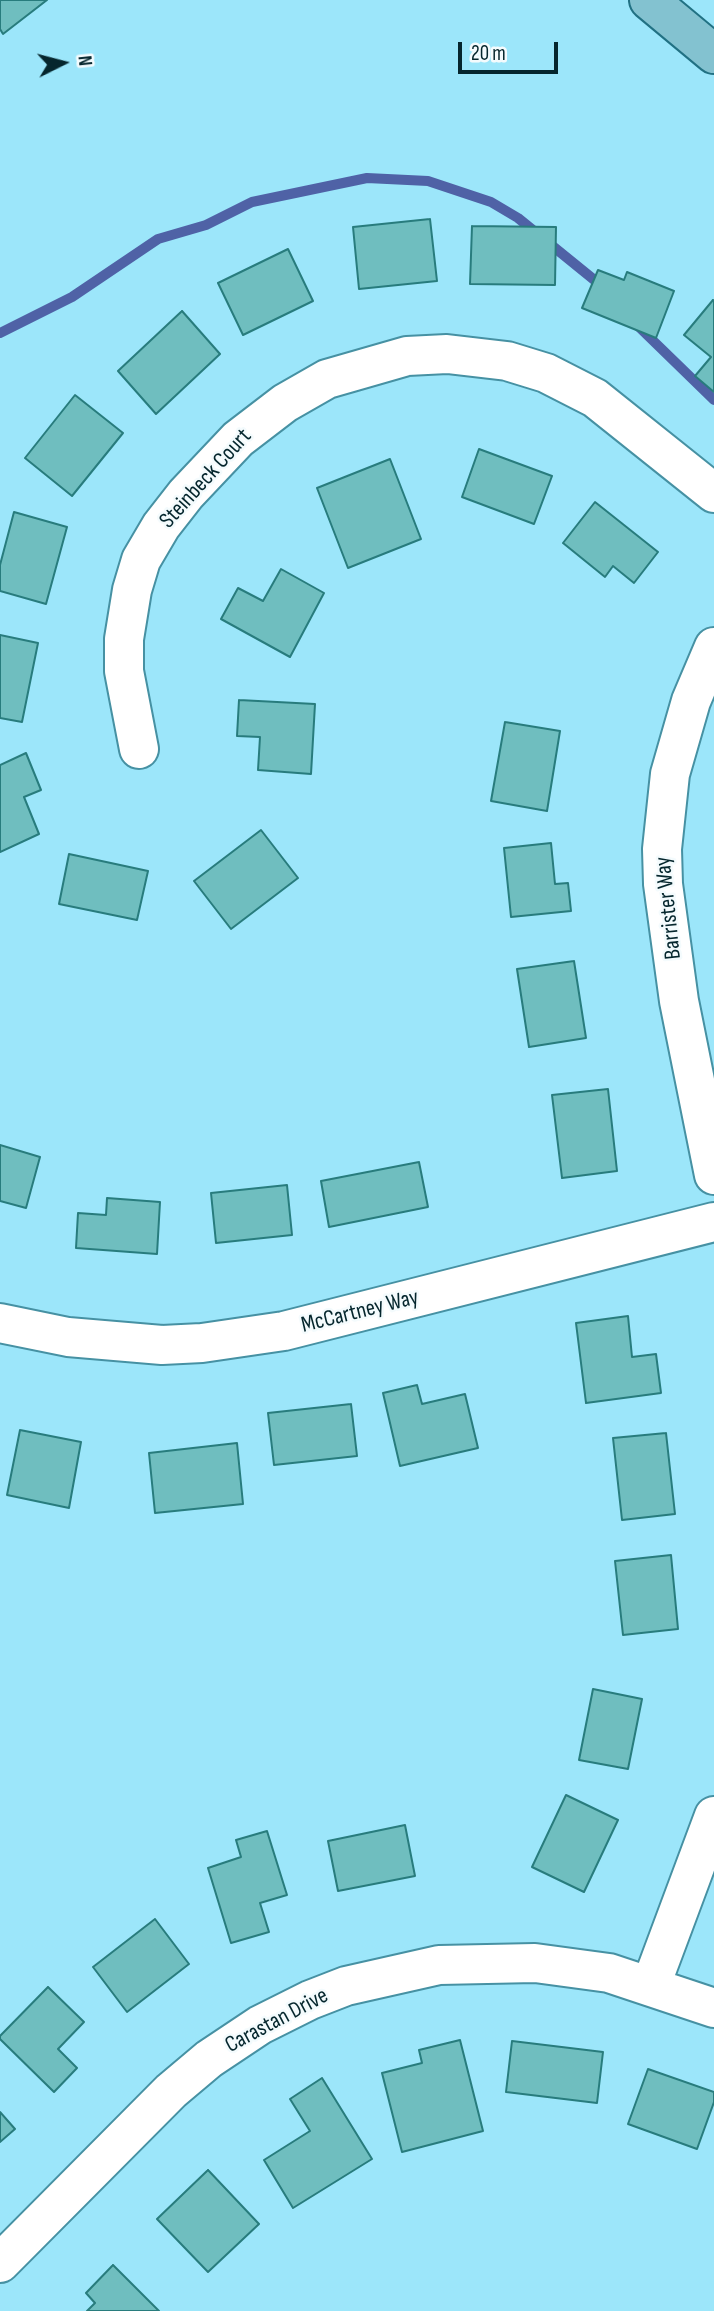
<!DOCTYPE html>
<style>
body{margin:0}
#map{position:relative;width:714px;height:2311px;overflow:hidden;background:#9ce6fa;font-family:"Sofia Sans Condensed",sans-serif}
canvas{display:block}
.north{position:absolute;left:28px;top:28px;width:70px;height:70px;-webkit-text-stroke:5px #f4fbfd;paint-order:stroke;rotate:84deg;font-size:19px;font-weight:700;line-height:28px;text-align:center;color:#05262d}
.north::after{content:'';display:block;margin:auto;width:24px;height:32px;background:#05262d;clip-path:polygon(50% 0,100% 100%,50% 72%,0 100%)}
.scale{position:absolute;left:458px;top:42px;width:100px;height:32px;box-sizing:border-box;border:4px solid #05262d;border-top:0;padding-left:9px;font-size:21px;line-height:24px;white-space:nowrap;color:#05262d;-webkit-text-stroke:5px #f4fbfd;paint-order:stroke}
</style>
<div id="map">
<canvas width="714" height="2311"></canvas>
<div class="north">N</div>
<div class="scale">20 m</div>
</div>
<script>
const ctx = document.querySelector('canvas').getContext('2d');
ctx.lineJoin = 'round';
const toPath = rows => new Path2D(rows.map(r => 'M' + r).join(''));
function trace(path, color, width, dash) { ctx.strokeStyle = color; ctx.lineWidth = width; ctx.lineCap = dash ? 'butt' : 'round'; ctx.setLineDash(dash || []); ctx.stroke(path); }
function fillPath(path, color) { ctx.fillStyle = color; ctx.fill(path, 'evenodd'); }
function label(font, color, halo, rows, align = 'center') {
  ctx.font = font + ' "Sofia Sans Condensed",sans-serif'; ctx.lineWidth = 5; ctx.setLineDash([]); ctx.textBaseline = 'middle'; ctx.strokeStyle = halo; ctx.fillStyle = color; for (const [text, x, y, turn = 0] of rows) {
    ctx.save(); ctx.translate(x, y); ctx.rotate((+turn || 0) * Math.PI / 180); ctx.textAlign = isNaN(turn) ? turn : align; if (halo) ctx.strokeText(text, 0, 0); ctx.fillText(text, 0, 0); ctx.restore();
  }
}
trace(toPath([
 [639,327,714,400],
 [0,333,72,297,158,239,206,225,252,202,367,178,428,181,491,202,518,218,603,287]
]), '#4f62a6', 10);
const building = toPath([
 [0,0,47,0,3,34,0,29,0,0],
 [430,219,437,281,359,289,353,227,430,219],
 [472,226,556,227,555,285,470,284,472,226],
 [288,249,313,301,243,335,218,283,288,249],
 [598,270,624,280,627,272,674,291,656,338,582,308,598,270],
 [713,300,714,301,714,392,695,376,711,357,684,335,713,300],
 [182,311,220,354,156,414,118,371,182,311],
 [75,395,123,433,72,496,25,458,75,395],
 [479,449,552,476,534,524,462,497,479,449],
 [390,459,421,539,348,568,317,488,390,459],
 [595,502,658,552,634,583,613,566,605,577,563,543,595,502],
 [14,512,67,527,46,604,0,591,0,565,14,512],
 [281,569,324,593,290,657,221,619,238,588,263,601,281,569],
 [0,635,38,643,22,722,0,718,0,635],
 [239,700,315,704,311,774,258,770,260,737,237,736,239,700],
 [505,722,560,731,547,811,491,801,505,722],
 [26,753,41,790,24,797,39,834,0,852,0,765,26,753],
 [261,830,298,878,231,929,194,881,261,830],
 [551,843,555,884,568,883,571,911,511,917,504,848,551,843],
 [69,854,148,871,137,920,59,904,69,854],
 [574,961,586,1038,529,1047,517,969,574,961],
 [608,1089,617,1171,562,1178,552,1095,608,1089],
 [0,1145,40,1157,26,1208,0,1201,0,1145],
 [419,1162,428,1207,329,1227,321,1181,419,1162],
 [287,1185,292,1235,216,1243,211,1193,287,1185],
 [107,1198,160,1202,157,1254,76,1248,78,1213,106,1215,107,1198],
 [628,1316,632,1357,656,1354,661,1393,586,1403,576,1323,628,1316],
 [417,1385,422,1404,465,1394,478,1448,400,1466,383,1393,417,1385],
 [351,1404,357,1456,274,1465,268,1413,351,1404],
 [20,1430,81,1442,69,1508,7,1495,20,1430],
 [666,1433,675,1514,622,1520,613,1438,666,1433],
 [237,1443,243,1504,155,1513,149,1453,237,1443],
 [671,1555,678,1629,623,1635,615,1561,671,1555],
 [593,1689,642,1699,628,1769,579,1760,593,1689],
 [566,1795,618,1820,584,1892,532,1867,566,1795],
 [405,1825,415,1876,338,1891,328,1841,405,1825],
 [267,1831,287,1895,260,1903,269,1932,231,1943,208,1868,241,1857,236,1840,267,1831],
 [155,1919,189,1964,127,2012,93,1967,155,1919],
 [48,1987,84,2022,58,2049,77,2068,54,2092,0,2039,0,2036,48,1987],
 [460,2040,483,2131,402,2152,382,2073,422,2063,419,2050,460,2040],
 [512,2041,603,2052,597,2103,506,2092,512,2041],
 [648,2069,714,2092,714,2102,697,2149,628,2124,648,2069],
 [322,2078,372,2159,293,2208,264,2160,310,2131,290,2099,322,2078],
 [0,2112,15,2129,0,2142,0,2112],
 [208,2170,259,2224,208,2272,157,2219,208,2170],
 [113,2265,159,2311,87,2311,95,2303,86,2293,113,2265]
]);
fillPath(building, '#6fbebf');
trace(building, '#287c7d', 2);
const minor = toPath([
 [714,647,691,701,670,774,662,849,663,884,679,1001,714,1175],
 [139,749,124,671,124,639,132,590,141,560,161,526,186,494,238,439,285,403,327,379,407,356,447,354,507,361,546,373,595,398,714,493],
 [0,1323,68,1337,162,1345,202,1343,284,1331,714,1222],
 [651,1985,714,1816],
 [0,2263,171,2091,209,2059,260,2025,310,2000,346,1986,439,1965,535,1963,609,1973,714,2008]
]);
const major = toPath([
 [649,0,714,54]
]);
trace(minor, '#4691a3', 42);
trace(major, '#217183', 42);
trace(minor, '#fff', 38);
trace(major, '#83c2d0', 38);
label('23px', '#05262d', '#f4fbfd', [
 ["Steinbeck Court",206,479,-48],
 ["Barrister Way",669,908,-96],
 ["McCartney Way",360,1312,-14],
 ["Carastan Drive",277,2021,-28]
]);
</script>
